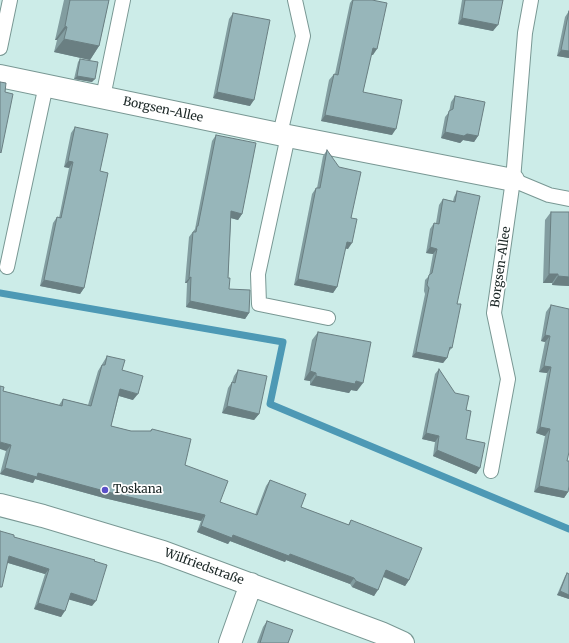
<!DOCTYPE html>
<meta charset="utf-8">
<style>
body{margin:0}
canvas{display:block;background:#ccece8}
</style>
<canvas width="569" height="643"></canvas>
<script>
const ctx = document.querySelector('canvas').getContext('2d');
ctx.lineJoin = 'round';
const toPath = rows => new Path2D(rows.map(r => 'M' + r).join(''));
function trace(path, color, width, dash) { ctx.strokeStyle = color; ctx.lineWidth = width; ctx.lineCap = dash ? 'butt' : 'round'; ctx.setLineDash(dash || []); ctx.stroke(path); }
function fillPath(path, color) { ctx.fillStyle = color; ctx.fill(path, 'evenodd'); }
function label(font, color, halo, rows, align = 'center') {
  ctx.font = font + ' Merriweather,serif'; ctx.lineWidth = 3.5; ctx.setLineDash([]); ctx.textBaseline = 'middle'; ctx.strokeStyle = halo; ctx.fillStyle = color; for (const [text, x, y, turn = 0] of rows) {
    ctx.save(); ctx.translate(x, y); ctx.rotate((+turn || 0) * Math.PI / 180); ctx.textAlign = isNaN(turn) ? turn : align; if (halo) ctx.strokeText(text, 0, 0); ctx.fillText(text, 0, 0); ctx.restore();
  }
}
trace(toPath([
 [0,293,283,342,270,404,569,529]
]), '#4d99b5', 7);
const lane = toPath([
 [0,48,10,0],
 [103,97,123,0],
 [280,134,303,36,295,0],
 [288,136,258,274,259,304,328,318],
 [513,180,549,195,569,199],
 [7,267,46,85],
 [491,471,508,379,494,313,513,180,525,33,531,0]
]);
const street = toPath([
 [0,76,288,136,513,180],
 [0,505,43,516,163,552,381,633,403,643],
 [230,643,251,584]
]);
trace(lane, '#799894', 16);
trace(street, '#799894', 24);
trace(lane, '#fff', 14);
trace(street, '#fff', 22);
fillPath(toPath([
 [64,0,109,0,99,46,90,60,54,52,57,40,55,40],
 [352,0,372,0,373,55,371,55,363,92,392,135,321,121,329,80,334,74,335,74,350,3],
 [462,0,503,0,493,31,458,24],
 [569,11,569,58,557,56,565,17],
 [233,13,250,106,213,98,229,19],
 [80,59,92,82,74,79,78,62],
 [455,96,478,136,474,142,463,140,460,143,441,138,445,117,449,112,451,102],
 [75,127,100,171,84,288,80,294,40,286,53,223,57,217,59,218,69,168,64,167,71,133],
 [216,135,242,214,238,220,231,218,228,278,229,289,249,313,245,319,186,307,187,283,185,283,189,237,195,229,212,141],
 [327,150,351,218,348,249,345,248,337,287,333,293,294,285,312,194,316,188,317,188,323,156],
 [457,191,457,304,452,348,448,352,447,358,443,363,412,357,425,294,424,291,425,280,429,276,433,254,426,253,430,229,434,223,436,223,439,205,443,199,453,201,454,197],
 [551,212,569,212,569,286,552,285,552,283,543,283,545,220],
 [551,305,567,461,568,492,564,498,534,492,545,436,536,433,547,373,539,372,545,342,541,341,546,312],
 [318,332,357,391,351,390,349,393,310,385,310,381,304,380,312,340],
 [107,356,122,370,133,400,119,396,111,426,131,431,150,431,152,429,220,502,255,515,266,486,270,480,301,507,348,525,351,520,409,580,405,586,383,577,374,596,352,587,350,584,286,560,285,562,230,541,228,544,197,532,201,521,104,498,35,479,33,483,0,474,6,451,3,391,59,405,63,399,88,405,98,371],
 [439,369,466,410,466,439,480,468,476,474,433,456,435,442,422,439,435,374],
 [238,370,259,414,254,420,222,413,228,388,232,382,234,376],
 [14,537,92,606,69,599,61,617,34,609,45,574,8,563],
 [567,573,569,599,557,595,565,576],
 [267,621,288,643,257,643,263,627]
]), '#829da0');
fillPath(toPath([
 [462,18,498,25,493,31,458,24],
 [65,26,67,27,57,40,55,40],
 [64,39,99,46,90,60,54,52],
 [373,48,377,49,373,55,368,54],
 [561,50,569,51,569,58,557,56],
 [77,76,95,79,92,82,74,79],
 [217,92,254,100,250,106,213,98],
 [325,115,396,129,392,135,321,121],
 [445,132,467,134,478,136,474,142,463,140,460,143,441,138],
 [68,161,73,162,69,168,64,167],
 [231,211,242,214,238,220,227,217],
 [347,242,352,243,348,249,343,248],
 [430,247,437,249,433,254,426,253],
 [549,274,558,274,552,283,543,283],
 [558,276,569,277,569,286,552,285],
 [191,277,187,283,185,283,189,278],
 [298,279,337,287,333,293,294,285],
 [44,280,84,288,80,294,40,286],
 [190,301,249,313,245,319,186,307],
 [545,335,550,336,545,342,541,341],
 [416,352,447,358,443,363,412,357],
 [544,366,551,367,547,373,539,372],
 [310,371,316,373,310,381,304,380],
 [316,376,356,381,363,383,357,391,351,390,349,393,310,385],
 [120,389,138,394,133,400,116,395],
 [227,406,259,414,254,420,222,413],
 [540,427,550,429,545,436,536,433],
 [426,433,439,436,435,442,422,439],
 [0,442,11,445,6,451,0,449],
 [437,450,480,468,476,474,433,456],
 [5,468,38,473,205,515,201,521,104,498,35,479,33,483,0,474],
 [539,486,568,492,564,498,534,492],
 [201,526,233,535,290,554,354,578,350,584,286,560,285,562,230,541,228,544,197,532],
 [9,556,49,569,45,574,5,562],
 [386,570,409,580,405,586,382,576],
 [356,581,378,590,374,596,352,587],
 [560,591,569,595,569,599,557,595],
 [71,593,96,601,92,606,67,599],
 [38,603,65,611,61,617,34,609]
]), '#6a7f82');
const building = toPath([
 [70,0,109,0,99,46,64,39,67,27,65,26,70,0],
 [353,0,372,0,387,3,377,49,373,48,363,92,402,100,396,129,325,115,334,74,338,75,353,0],
 [465,0,503,0,498,25,462,18,465,0],
 [569,11,569,51,561,50,569,11],
 [233,13,270,20,254,100,217,92,233,13],
 [80,59,98,62,95,79,77,76,80,59],
 [0,82,6,83,5,92,13,94,1,153,0,152,0,82],
 [455,96,485,102,478,136,467,134,464,136,445,132,449,111,453,109,455,96],
 [75,127,108,134,100,171,108,173,84,288,44,280,57,217,61,218,73,162,68,161,75,127],
 [216,135,256,143,242,214,231,211,228,278,230,278,229,289,250,290,249,313,190,301,191,277,189,278,193,232,196,232,197,226,198,226,216,135],
 [327,150,339,167,361,172,351,218,357,219,352,243,347,242,337,287,298,279,316,188,320,188,327,150],
 [457,191,480,196,457,304,461,304,452,348,450,347,447,358,416,352,429,288,427,285,429,275,432,273,437,249,430,247,434,223,439,224,443,199,455,202,457,191],
 [551,212,569,212,569,277,558,276,558,274,549,274,551,212],
 [551,305,569,309,569,452,567,461,569,461,569,486,568,492,539,486,550,429,540,427,551,367,544,366,550,336,545,335,551,305],
 [318,332,371,342,363,383,356,381,355,384,316,376,316,373,310,371,318,332],
 [107,356,125,360,122,370,143,376,138,394,120,389,111,426,131,431,151,431,152,429,191,439,185,465,228,481,220,502,257,515,270,480,306,494,301,507,349,525,351,520,422,548,409,580,386,570,378,590,356,581,354,578,290,554,289,556,233,535,232,538,201,526,205,515,108,492,38,473,37,477,5,468,11,445,0,442,0,386,4,387,3,391,62,406,63,399,91,406,102,365,105,365,107,356],
 [439,369,455,393,469,396,466,410,471,411,466,439,485,443,480,468,437,450,439,436,426,433,439,369],
 [238,370,267,376,259,414,227,406,232,382,235,383,238,370],
 [0,531,14,535,14,537,95,560,94,561,107,565,96,601,71,593,65,611,38,603,49,569,9,556,2,587,0,587,0,531],
 [567,573,569,574,569,595,560,591,567,573],
 [267,621,293,630,288,643,260,643,267,621]
]);
fillPath(building, '#97b6ba');
trace(building, '#6a7f82', 1);
for (const [x, y, r, color] of [
 [105,490,4,"#5b50c8"]
]) { const dot = new Path2D(); dot.arc(x, y, r, 0, 2 * Math.PI); ctx.fillStyle = color; ctx.fill(dot); trace(dot, '#fff', 1.5); }
label('12px', '#192524', '#fff', [
 ["Borgsen-Allee",163,110,12],
 ["Borgsen-Allee",501,267,-82],
 ["Wilfriedstraße",204,567,20]
]);
label('12px', '#192524', '#fff', [
 ["Toskana",113,490]
], 'left');
</script>
